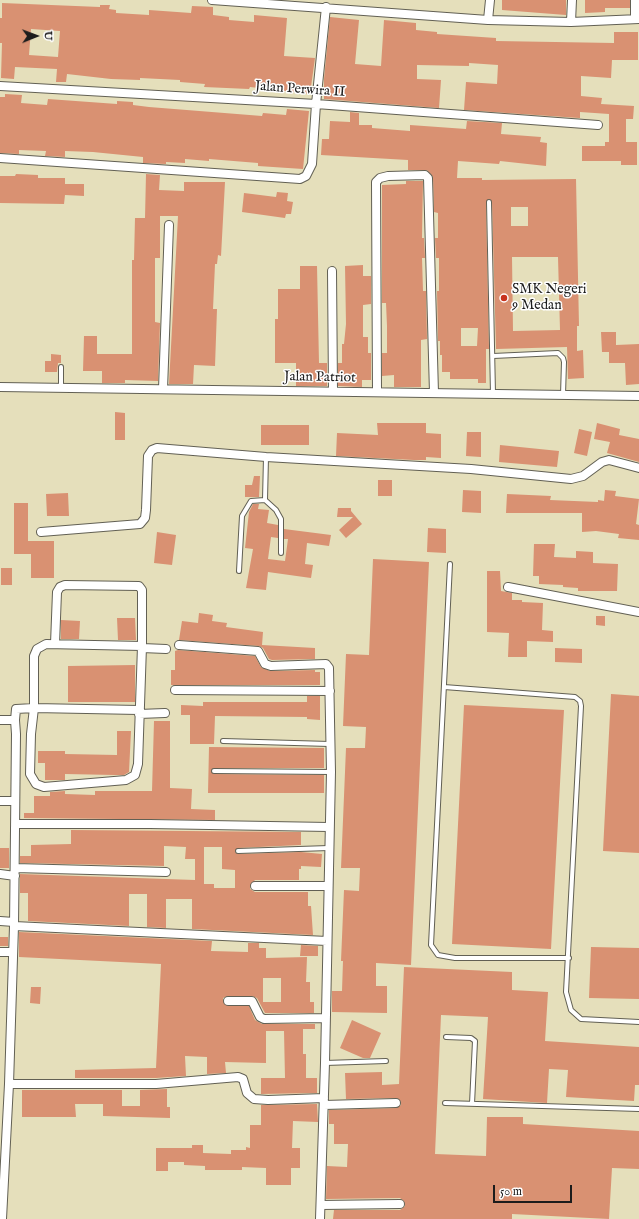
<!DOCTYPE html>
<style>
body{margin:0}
#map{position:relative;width:639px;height:1219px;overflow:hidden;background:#e5dfbb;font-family:"IM FELL English",serif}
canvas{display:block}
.north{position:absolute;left:16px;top:16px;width:40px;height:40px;-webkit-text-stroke:3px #fff;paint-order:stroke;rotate:89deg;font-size:11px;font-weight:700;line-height:16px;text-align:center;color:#1c1c1c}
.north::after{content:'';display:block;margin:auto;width:14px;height:18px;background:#1c1c1c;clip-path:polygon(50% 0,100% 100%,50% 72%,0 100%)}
.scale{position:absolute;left:493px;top:1185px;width:79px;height:18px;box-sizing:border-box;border:2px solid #1c1c1c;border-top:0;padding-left:5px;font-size:12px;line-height:14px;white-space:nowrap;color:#1c1c1c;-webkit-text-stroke:3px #fff;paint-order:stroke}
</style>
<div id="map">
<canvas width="639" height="1219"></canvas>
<div class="north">U</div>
<div class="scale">50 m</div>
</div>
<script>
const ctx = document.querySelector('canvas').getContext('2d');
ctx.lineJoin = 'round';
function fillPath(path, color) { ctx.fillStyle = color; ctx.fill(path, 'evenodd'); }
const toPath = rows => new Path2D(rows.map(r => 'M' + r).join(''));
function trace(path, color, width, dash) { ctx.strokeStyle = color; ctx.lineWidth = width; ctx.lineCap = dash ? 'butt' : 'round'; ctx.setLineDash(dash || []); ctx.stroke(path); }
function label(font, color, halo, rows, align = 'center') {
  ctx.font = font + ' "IM FELL English",serif'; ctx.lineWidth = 3; ctx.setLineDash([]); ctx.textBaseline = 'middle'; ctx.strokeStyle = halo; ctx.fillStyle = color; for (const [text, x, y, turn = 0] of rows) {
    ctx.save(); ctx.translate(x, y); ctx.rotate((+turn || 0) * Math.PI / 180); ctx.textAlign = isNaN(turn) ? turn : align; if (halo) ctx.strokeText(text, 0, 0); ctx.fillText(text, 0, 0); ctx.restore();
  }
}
fillPath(toPath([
 [502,0,566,0,566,15,502,10],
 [585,0,630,0,630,8,605,8,605,12,585,13],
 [2,3,100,7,100,5,110,5,109,9,116,10,116,13,149,15,149,10,191,13,192,6,213,7,213,15,229,17,229,20,254,22,254,15,287,18,284,56,315,58,310,94,250,87,249,89,204,87,205,84,180,82,180,80,140,78,140,80,111,79,67,74,66,82,56,82,57,69,15,67,14,79,1,78,2,43,0,43,0,18,2,18],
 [31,29,60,31,58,57,29,55],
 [330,17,359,20,355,64,381,66,384,20,416,23,416,30,437,32,437,34,496,38,496,41,614,43,614,32,638,32,638,60,612,60,611,78,581,76,581,96,602,98,601,104,634,106,633,119,626,119,626,142,637,142,637,165,621,165,621,161,582,161,582,146,605,146,605,142,609,142,609,114,580,112,580,118,579,118,464,110,466,82,497,84,498,65,469,63,469,66,417,65,417,79,441,80,439,108,324,99,324,79],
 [5,94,22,95,21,103,47,105,48,99,117,104,117,101,133,102,133,105,149,107,262,116,263,113,286,115,287,109,309,111,303,169,258,166,258,163,209,159,209,161,185,159,185,163,166,162,166,164,143,163,143,157,93,152,65,151,65,157,45,156,46,151,19,150,19,154,0,153,0,97,5,97],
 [350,112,359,113,359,125,372,125,372,128,410,131,410,125,466,129,467,121,502,123,501,134,541,137,540,142,547,143,546,166,500,161,499,164,458,161,457,178,482,178,482,180,576,179,579,326,577,326,577,351,583,350,584,378,568,379,567,347,496,349,492,202,489,199,486,202,489,349,486,349,486,383,478,383,478,379,450,379,450,372,442,372,442,355,440,355,440,341,438,341,437,291,439,291,439,258,436,258,435,238,438,238,438,213,434,212,433,177,427,170,408,170,408,160,321,155,322,139,329,139,330,121,350,122],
 [511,207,528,207,528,226,511,226],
 [512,257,558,257,560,330,513,331],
 [461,328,478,328,477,346,461,346],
 [16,174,38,175,38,178,65,178,65,184,84,184,84,196,65,195,64,204,0,203,0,176,15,176],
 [146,174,160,175,159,190,184,191,184,182,225,182,221,256,218,255,217,264,215,264,213,309,217,309,215,366,194,365,193,384,169,384,178,216,160,216,160,258,155,258,155,322,160,323,158,381,125,380,125,383,102,383,102,371,83,371,84,336,97,336,97,354,132,354,132,260,134,260,135,218,145,218],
 [406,181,423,181,422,238,424,238,425,258,422,258,423,291,426,291,427,339,421,340,421,387,394,387,394,375,382,376,382,353,387,353,387,326,386,303,382,303,382,185,406,184],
 [277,192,288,193,287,201,293,202,291,214,286,214,285,218,242,212,244,193,276,197],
 [363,265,363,276,371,276,371,304,363,305,363,337,368,337,368,353,371,353,371,380,362,380,362,387,338,386,338,363,342,363,342,344,344,344,346,324,345,266],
 [300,266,317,266,319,363,327,363,327,386,296,386,296,363,275,363,275,319,278,319,278,289,300,289],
 [601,332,616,332,616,345,639,344,639,384,626,385,625,363,609,363,609,352,602,352],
 [51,354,61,355,61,363,58,363,57,372,45,372,45,361,51,361],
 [115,412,125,413,125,440,115,440],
 [377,423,426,423,426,433,441,434,441,458,426,457,426,460,414,460,336,456,337,433,378,435],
 [597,423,620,429,619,435,639,439,639,462,607,453,610,442,594,439],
 [261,425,309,425,309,445,261,445],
 [579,429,592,432,587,456,574,453],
 [467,432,481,432,481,457,466,456],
 [500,445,559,451,557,467,499,462],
 [254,476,260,476,259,497,245,497,245,485,252,485],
 [378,480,392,480,392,496,378,496],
 [463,490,481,491,481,513,462,512],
 [605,490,616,491,615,496,639,499,636,524,639,525,639,540,618,538,619,534,596,531,582,532,582,513,506,513,507,494,551,496,550,500,598,502,598,500,604,501],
 [68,493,69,516,47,516,46,494],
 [14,503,28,503,28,541,54,541,54,578,31,578,31,554,14,554],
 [253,504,259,504,258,509,269,510,267,523,278,525,278,538,271,537,268,559,285,561,288,539,284,539,284,529,331,535,329,546,307,543,305,564,313,565,311,578,268,572,266,590,246,588,253,549,245,548,249,512],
 [338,508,351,508,351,511,362,524,346,538,339,530,353,517,337,517],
 [428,528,446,529,446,553,427,552],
 [157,532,176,535,172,565,154,563],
 [534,544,555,544,554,557,576,558,576,551,593,552,593,563,618,564,617,591,578,591,578,588,563,587,563,585,539,584,539,576,533,576],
 [373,559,429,562,411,965,376,963,376,986,387,986,387,1013,332,1012,332,991,342,991,343,961,341,961,344,890,359,891,360,868,341,868,346,748,365,748,366,727,343,726,346,654,369,655],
 [1,568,12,568,12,585,1,585],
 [487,571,500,571,501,591,512,593,512,600,522,600,522,602,543,603,542,630,553,631,553,642,527,641,527,657,508,657,509,633,487,632],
 [199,613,213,615,212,621,227,623,226,627,263,632,262,645,315,648,315,659,272,660,269,659,263,648,259,646,179,640,182,621,198,623],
 [596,616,605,616,605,626,596,625],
 [117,618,135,618,136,640,118,640],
 [61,620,80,621,79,639,61,639],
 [555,648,582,649,582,663,555,662],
 [178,650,255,656,261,667,270,671,315,670,315,672,320,672,320,685,171,685,171,670,175,670,175,651],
 [135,665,135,702,68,702,68,666],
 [611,694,639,696,639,853,603,851],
 [307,696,320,696,320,720,307,719,307,717,215,716,214,744,190,744,190,715,181,715,181,705,203,706,203,702,307,702],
 [464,705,564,710,551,949,452,944],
 [154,721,170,721,170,788,192,789,191,809,215,810,215,820,24,818,24,813,34,813,34,796,50,796,50,792,65,791,65,794,95,795,95,791,152,791],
 [117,731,131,731,129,772,124,775,115,775,65,774,65,780,45,780,45,763,38,763,38,751,65,751,65,754,117,755],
 [209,747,324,748,324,768,214,768,211,771,214,774,324,775,324,793,208,793],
 [71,830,301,832,301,845,238,848,235,852,238,854,301,852,322,854,321,867,301,866,301,869,299,869,299,880,255,880,250,886,250,889,255,892,308,892,308,906,311,906,313,935,192,929,192,899,166,899,166,928,147,927,147,894,129,894,129,926,28,921,28,893,20,893,20,874,195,880,195,859,185,859,186,847,164,846,164,866,20,863,20,856,31,856,31,845,71,844],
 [204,847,222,847,222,869,235,870,235,888,214,888,214,884,204,884],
 [0,848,9,848,9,868,0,868],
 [19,932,212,941,211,951,248,952,248,943,259,943,259,948,266,948,266,958,307,957,306,982,310,982,310,1002,314,1002,314,1013,265,1013,257,998,252,996,228,996,223,998,223,1001,228,1006,249,1006,255,1020,262,1024,315,1024,315,1029,303,1029,303,1054,306,1054,306,1078,317,1078,317,1093,261,1094,261,1078,285,1078,284,1031,266,1031,266,1063,225,1062,226,1073,207,1074,207,1057,185,1056,186,1076,156,1078,75,1078,75,1070,156,1068,161,964,19,957],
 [263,978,281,978,281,1002,263,1002],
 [0,937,8,937,8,946,0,946],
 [301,945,318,946,318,956,300,956],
 [591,947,639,948,639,999,589,998],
 [404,967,512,972,512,990,548,992,545,1041,639,1047,639,1085,635,1085,634,1101,566,1097,568,1070,549,1069,547,1103,483,1099,488,1017,441,1015,435,1154,486,1156,487,1117,523,1117,523,1124,639,1131,639,1169,612,1168,609,1219,512,1214,512,1219,333,1219,334,1210,400,1210,405,1206,404,1201,400,1198,326,1199,327,1166,347,1167,348,1144,334,1144,334,1124,329,1124,329,1110,396,1108,401,1105,400,1100,396,1098,346,1099,345,1073,382,1072,382,1085,399,1084],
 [31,987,41,987,40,1004,30,1003],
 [352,1020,381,1033,370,1058,363,1058,340,1048],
 [167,1089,167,1107,170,1107,170,1118,103,1116,103,1104,75,1104,76,1117,22,1117,22,1090,122,1090,122,1106,140,1106,140,1090],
 [317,1104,318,1122,293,1121,292,1148,300,1148,300,1168,291,1168,291,1185,266,1185,266,1168,242,1167,242,1170,205,1170,205,1166,184,1165,184,1162,168,1162,168,1171,156,1171,156,1148,192,1148,192,1145,203,1145,203,1153,231,1154,231,1150,246,1150,246,1147,250,1148,250,1125,261,1125,261,1105]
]), '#d99172');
const service = toPath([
 [489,202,493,394],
 [493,356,558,353,563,358,564,362,563,395],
 [61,388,61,367],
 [265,500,276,510,281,519,281,553],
 [450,564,431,945,438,955,455,958,569,958],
 [239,571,242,516,251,501,265,500,266,457],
 [444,687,575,697,580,701,581,706,566,992,571,1010,581,1019,639,1022],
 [223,741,330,744],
 [214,771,331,772],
 [238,851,329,848],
 [446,1037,471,1038,475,1041,472,1104],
 [325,1063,386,1061],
 [445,1103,639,1109]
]);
const minor = toPath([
 [212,0,488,20,571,22,639,19],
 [635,19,635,0],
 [488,20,490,0],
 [571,22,572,0],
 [0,86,316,104,598,125],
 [0,158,300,179,306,176,312,164,316,104,326,7],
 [332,271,333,391],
 [0,387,639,396],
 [163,389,169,225],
 [377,392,376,182,380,178,388,176,425,175,428,178,434,393],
 [41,532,140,524,145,518,146,510,148,456,152,450,157,448,266,457,471,469,571,479,583,476,602,462,609,460,639,468],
 [508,587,639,612],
 [55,644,57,592,60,587,65,585,139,586,142,590,142,646],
 [179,645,258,651,265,664,271,666,326,664,329,668,331,772,325,1063,320,1219],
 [142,648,166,649],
 [175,690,330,691],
 [139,714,165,713],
 [0,720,15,720,16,734,14,926,9,1084,2,1219],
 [15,720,16,709,34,708,34,656,37,649,46,644,142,646,138,764,135,775,126,780,44,787,36,784,30,774,31,734,34,708,139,710],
 [0,801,15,801],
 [15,824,150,824,329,827],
 [15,868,166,872],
 [0,874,15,876],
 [255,886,328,886],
 [0,921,14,922],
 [14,926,327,941],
 [0,952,13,952],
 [228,1001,252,1001,260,1017,264,1019,325,1018],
 [9,1084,156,1084,238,1077,243,1079,247,1093,254,1099,268,1100,324,1098],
 [324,1105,396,1103],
 [321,1205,400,1204]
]);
trace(service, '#626054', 6);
trace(minor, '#626054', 10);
trace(service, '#fff', 4);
trace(minor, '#fff', 8);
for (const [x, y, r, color] of [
 [504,298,4,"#c8321e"]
]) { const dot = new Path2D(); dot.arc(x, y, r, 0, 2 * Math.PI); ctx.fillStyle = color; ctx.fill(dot); trace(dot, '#fff', 1.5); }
label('14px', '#1c1c1c', '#fff', [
 ["Jalan Perwira II",300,90,4],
 ["Jalan Patriot",320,378,1]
]);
label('14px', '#1c1c1c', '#fff', [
 ["SMK Negeri",512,290],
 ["9 Medan",512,306]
], 'left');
</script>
